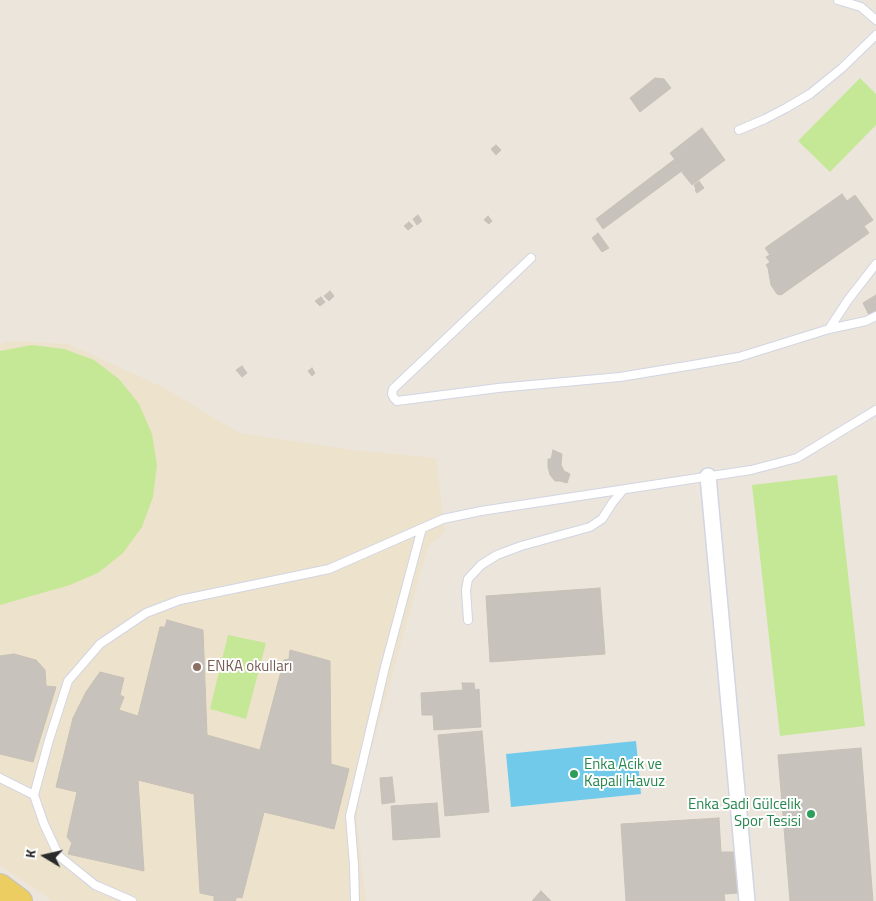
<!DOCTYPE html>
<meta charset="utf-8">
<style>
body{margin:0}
#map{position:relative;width:876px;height:901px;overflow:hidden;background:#ece5dc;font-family:"Titillium Web",sans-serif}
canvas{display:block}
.north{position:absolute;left:20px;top:831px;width:50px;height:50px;-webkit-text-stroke:4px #fff;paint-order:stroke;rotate:279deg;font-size:14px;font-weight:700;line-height:20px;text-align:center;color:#2a2a2a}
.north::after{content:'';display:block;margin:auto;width:18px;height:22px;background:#2a2a2a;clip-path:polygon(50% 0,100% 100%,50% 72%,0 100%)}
</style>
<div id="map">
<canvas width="876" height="901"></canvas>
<div class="north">K</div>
</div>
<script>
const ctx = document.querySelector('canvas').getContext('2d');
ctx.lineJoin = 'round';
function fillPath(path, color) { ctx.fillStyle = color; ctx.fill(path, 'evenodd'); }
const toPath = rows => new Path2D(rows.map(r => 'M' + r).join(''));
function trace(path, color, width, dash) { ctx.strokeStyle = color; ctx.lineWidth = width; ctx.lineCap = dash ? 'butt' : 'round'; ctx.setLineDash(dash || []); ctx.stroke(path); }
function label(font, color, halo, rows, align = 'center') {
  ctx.font = font + ' "Titillium Web",sans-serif'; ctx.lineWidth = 4; ctx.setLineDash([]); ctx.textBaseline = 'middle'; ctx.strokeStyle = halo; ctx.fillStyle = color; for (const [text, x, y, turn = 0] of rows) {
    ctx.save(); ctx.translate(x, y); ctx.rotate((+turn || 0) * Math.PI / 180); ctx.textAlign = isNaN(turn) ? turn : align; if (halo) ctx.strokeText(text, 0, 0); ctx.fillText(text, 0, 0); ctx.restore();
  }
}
fillPath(toPath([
 [10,341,68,344,163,387,239,433,354,450,436,458,445,532,428,546,361,788,357,821,366,901,52,901,0,866,0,344]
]), '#ede2cc');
fillPath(toPath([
 [860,78,876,94,876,125,830,172,798,141],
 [32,345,64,349,94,360,119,379,139,404,152,434,157,465,153,497,142,527,123,553,98,573,70,585,0,605,0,351],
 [837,475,865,726,780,736,752,485],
 [228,635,266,643,246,719,210,709]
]), '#c5e896');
fillPath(toPath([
 [636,741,641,794,511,807,506,754]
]), '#72caeb');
const building = toPath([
 [655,78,664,79,671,88,640,112,630,98,655,78],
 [702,128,725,160,697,181,687,166,683,170,670,153,702,128],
 [496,145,501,150,496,155,491,149,496,145],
 [675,159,683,170,603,229,596,219,675,159],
 [687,166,697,181,692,185,681,171,687,166],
 [699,181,704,188,697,193,695,190,696,189,694,185,699,181],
 [842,194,847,201,855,195,873,220,864,226,869,233,781,295,777,294,771,285,768,268,766,265,770,262,766,257,770,255,765,248,842,194],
 [418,215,422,221,417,225,413,219,418,215],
 [488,216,492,221,489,224,484,220,488,216],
 [409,222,413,226,408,230,404,226,409,222],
 [598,233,609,248,602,252,592,238,598,233],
 [330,291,334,296,329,301,324,296,330,291],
 [876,295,876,311,869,315,863,303,876,295],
 [321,297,325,302,320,306,315,301,321,297],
 [242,366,247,373,242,377,236,370,242,366],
 [312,368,315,373,312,376,308,371,312,368],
 [553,450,562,454,561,465,564,471,570,474,567,483,560,481,555,481,550,475,548,467,548,459,551,459,553,450],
 [600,588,605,654,490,662,486,596,600,588],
 [167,620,203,630,207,735,260,750,284,660,289,659,290,650,330,661,331,764,349,769,334,829,264,812,242,898,237,897,235,901,214,901,214,896,200,893,194,794,138,780,144,871,68,854,72,843,67,837,77,792,56,787,73,718,86,692,100,672,124,678,120,695,124,697,119,710,138,716,160,627,165,627,167,620],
 [14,654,36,660,45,670,46,686,56,687,33,762,0,754,0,656,14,654],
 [462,683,474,683,475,690,479,689,481,727,434,730,433,715,422,715,421,693,463,690,462,683],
 [482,731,489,812,445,816,438,735,482,731],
 [861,748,873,901,790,901,778,755,861,748],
 [392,777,395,802,382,804,380,778,392,777],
 [437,803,440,837,393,840,391,806,437,803],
 [719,818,721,852,735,852,738,893,724,894,725,901,626,901,621,824,719,818],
 [541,891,551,901,532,901,541,891]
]);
fillPath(building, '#c7c2bc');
trace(building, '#c7c1b6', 1);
const lane = toPath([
 [838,0,861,7,876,20],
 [739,130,765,119,786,108,810,94,842,68,876,35],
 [531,258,393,389,392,394,394,398,397,401,498,388,620,377,693,365,739,357,829,329,866,321,876,316],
 [829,329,848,300,876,264],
 [468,620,466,590,468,579,481,565,497,555,521,546,590,527,602,519,613,502,623,490],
 [0,778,34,795],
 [132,901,95,885,59,856,44,824,34,795,49,740,68,681,100,644,146,613,180,600,329,569,443,519,481,511,751,470,797,458,876,410],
 [355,901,354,865,350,816,385,667,422,528]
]);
const street = toPath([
 [708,476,747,901]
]);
const primary = toPath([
 [0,886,20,901]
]);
trace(lane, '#d2d5e2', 10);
trace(street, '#d2d5e2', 18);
trace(primary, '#c3c3c3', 26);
trace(lane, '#fff', 8);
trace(street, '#fff', 15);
trace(primary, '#eccd61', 24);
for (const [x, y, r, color] of [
 [197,667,5,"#8d6e63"],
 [574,774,5,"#2e9e5b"],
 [811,814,5,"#2e9e5b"]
]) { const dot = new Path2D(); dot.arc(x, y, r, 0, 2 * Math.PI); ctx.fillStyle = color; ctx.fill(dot); trace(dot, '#fff', 2); }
label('15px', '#785e54', '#fff', [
 ["ENKA okulları",207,667]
], 'left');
label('15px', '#27864d', '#fff', [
 ["Enka Acik ve",584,765],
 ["Kapali Havuz",584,782],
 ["Enka Sadi Gülcelik",801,805,"right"],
 ["Spor Tesisi",801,822,"right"]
], 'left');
</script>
